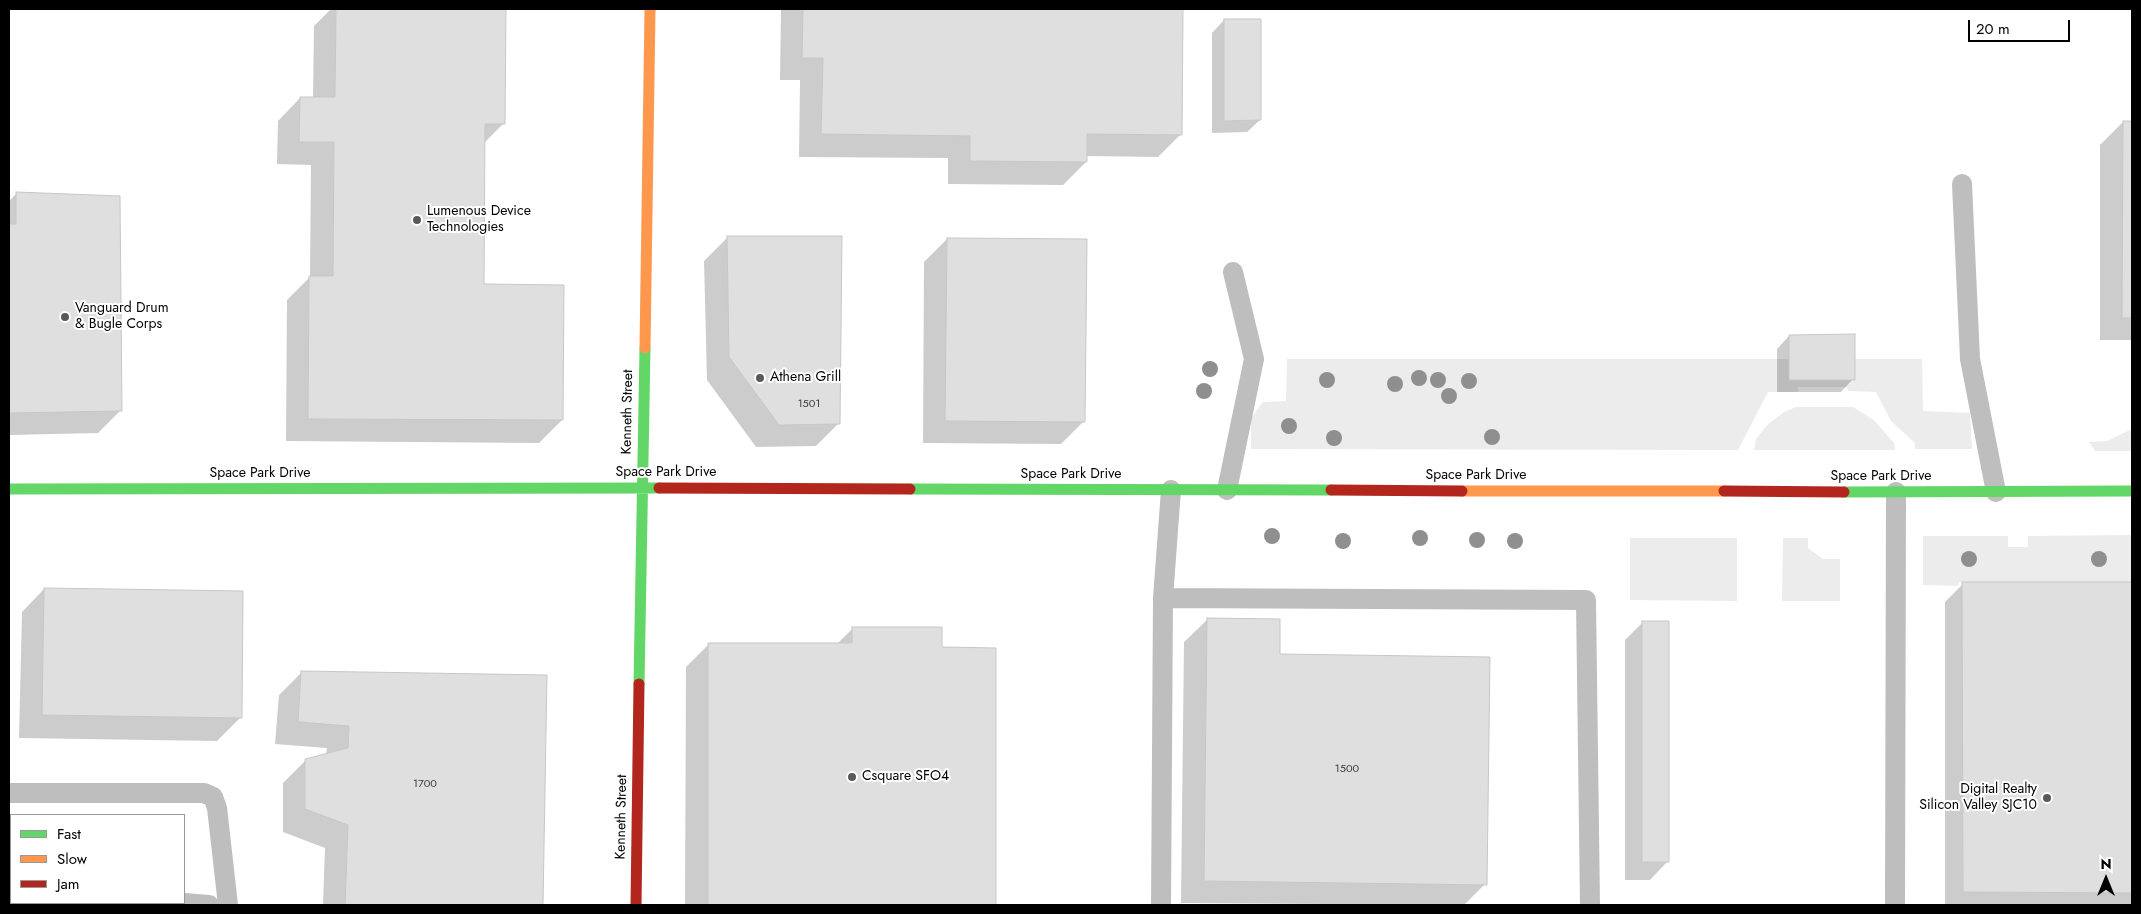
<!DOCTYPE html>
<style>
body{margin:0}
#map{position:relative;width:2141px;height:914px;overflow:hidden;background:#fff;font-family:Jost,sans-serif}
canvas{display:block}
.frame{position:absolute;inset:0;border:10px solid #000;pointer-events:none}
.legend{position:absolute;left:10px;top:814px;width:175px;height:90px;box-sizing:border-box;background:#fff;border:1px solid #999;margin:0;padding:6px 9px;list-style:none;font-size:15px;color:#000}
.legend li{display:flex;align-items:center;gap:10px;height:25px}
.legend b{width:25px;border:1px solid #999}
.north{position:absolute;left:2081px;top:854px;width:50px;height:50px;-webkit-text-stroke:4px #fff;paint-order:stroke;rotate:0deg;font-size:14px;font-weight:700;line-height:20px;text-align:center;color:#000}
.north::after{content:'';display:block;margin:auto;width:18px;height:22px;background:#000;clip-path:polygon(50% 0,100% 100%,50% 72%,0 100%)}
.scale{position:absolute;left:1968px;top:20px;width:102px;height:22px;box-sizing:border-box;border:2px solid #000;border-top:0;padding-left:6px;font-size:15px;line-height:18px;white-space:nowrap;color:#000;-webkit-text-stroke:4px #fff;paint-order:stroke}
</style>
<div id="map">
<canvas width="2141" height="914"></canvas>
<div class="frame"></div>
<ul class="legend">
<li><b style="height:6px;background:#63d668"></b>Fast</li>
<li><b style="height:6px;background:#ff974d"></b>Slow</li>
<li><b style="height:6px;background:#b3261e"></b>Jam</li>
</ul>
<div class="north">N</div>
<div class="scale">20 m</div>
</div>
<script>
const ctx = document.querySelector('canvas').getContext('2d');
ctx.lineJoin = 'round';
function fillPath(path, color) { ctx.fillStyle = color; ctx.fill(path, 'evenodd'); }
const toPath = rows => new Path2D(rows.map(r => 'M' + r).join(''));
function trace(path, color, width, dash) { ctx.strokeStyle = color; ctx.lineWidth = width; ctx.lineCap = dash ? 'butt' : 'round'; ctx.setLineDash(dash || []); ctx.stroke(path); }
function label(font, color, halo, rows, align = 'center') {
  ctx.font = font + ' Jost,sans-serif'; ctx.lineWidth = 4; ctx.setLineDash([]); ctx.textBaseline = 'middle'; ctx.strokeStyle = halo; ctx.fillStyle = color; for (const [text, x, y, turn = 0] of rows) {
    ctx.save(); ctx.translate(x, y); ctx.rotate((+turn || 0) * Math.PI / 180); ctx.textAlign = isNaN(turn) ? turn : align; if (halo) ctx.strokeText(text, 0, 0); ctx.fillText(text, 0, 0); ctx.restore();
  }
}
fillPath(toPath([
 [1287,359,1789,359,1790,380,1854,380,1855,359,1922,359,1923,411,1970,413,1972,449,1915,449,1915,443,1891,421,1876,392,1848,391,1847,387,1798,387,1798,392,1768,392,1738,450,1251,449,1251,418,1263,402,1286,401],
 [1796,407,1853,407,1874,420,1894,443,1895,450,1754,450,1756,439,1767,425,1784,412],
 [2132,429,2132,451,2095,451,2089,442,2107,441],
 [2132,535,2132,582,1959,582,1958,586,1923,585,1923,536,2008,536,2008,547,2028,547,2028,536],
 [1630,538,1737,538,1737,601,1630,600],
 [1783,538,1808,538,1808,548,1823,559,1840,559,1840,601,1782,601]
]), '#ececec');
fillPath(toPath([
 [331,9,505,9,504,123,484,143,483,286,562,420,539,443,286,441,287,300,310,277,311,165,277,164,278,121,300,98,313,98,314,26],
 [781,9,1182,9,1181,134,1158,157,1086,156,1086,162,1063,185,948,184,948,158,799,157,800,80,780,80],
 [1224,20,1260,120,1247,132,1212,133,1212,33],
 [2123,122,2132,122,2132,340,2100,340,2100,145],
 [16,194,121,410,98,433,9,435,9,201],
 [727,238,839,423,816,446,756,447,707,380,704,261],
 [947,239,1084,421,1061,444,923,443,924,262],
 [1789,336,1853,379,1841,392,1777,392,1777,349],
 [1963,584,2132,584,2132,905,1945,905,1945,602],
 [44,589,240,718,217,741,19,738,22,612],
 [1207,620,1278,655,1485,884,1464,905,1181,903,1184,642],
 [1643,622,1668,861,1650,880,1625,880,1625,640],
 [853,628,940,649,995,649,994,905,685,905,686,667,709,644,837,644],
 [302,672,546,677,542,905,323,905,325,848,283,832,283,783,306,760,326,755,327,748,275,744,279,695]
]), '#0003');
const building = toPath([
 [336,9,506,9,505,124,485,124,484,284,564,285,563,420,308,419,309,276,333,276,334,142,299,142,300,97,335,97,336,9],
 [803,9,1183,9,1182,135,1087,134,1087,162,970,161,970,136,821,134,823,58,802,58,803,9],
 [1224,19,1261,19,1261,120,1224,121,1224,19],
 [2123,121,2132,121,2132,318,2122,318,2123,121],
 [16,192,120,196,122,411,9,413,9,224,16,224,16,192],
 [727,236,842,236,840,424,779,425,729,357,727,236],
 [947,238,1087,239,1085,422,945,421,947,238],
 [1855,334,1855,380,1789,380,1789,335,1855,334],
 [1962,582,2132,582,2132,893,1963,892,1962,582],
 [44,588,243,591,242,718,42,715,44,588],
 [1207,618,1280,619,1280,654,1490,657,1487,885,1204,881,1207,618],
 [1642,621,1669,621,1669,862,1642,862,1642,621],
 [852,627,942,627,942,647,996,648,996,905,708,905,708,643,852,643,852,627],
 [301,671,547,675,543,905,345,905,348,825,305,809,305,759,348,748,349,726,298,722,301,671]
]);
fillPath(building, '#dfdfdf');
trace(building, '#c7c7c7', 1);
trace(toPath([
 [1962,184,1970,359,1996,492],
 [1227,490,1254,359,1233,272],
 [1163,598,1586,600,1590,905],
 [9,793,204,793,213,797,217,808,228,905],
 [9,899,11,899],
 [184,903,209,905],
 [1161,905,1163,598,1171,490],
 [1895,905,1896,492]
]), '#bebebe', 20);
trace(toPath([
 [9,489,659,488],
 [910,489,1331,490],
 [1844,492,2132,491],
 [639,684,645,348]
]), '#63d668', 11);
trace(toPath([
 [645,348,650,9],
 [1462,491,1724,491]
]), '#ff974d', 11);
trace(toPath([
 [659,488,910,489],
 [1331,490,1462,491],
 [1724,491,1844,492],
 [636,905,639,684]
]), '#b3261e', 11);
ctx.fillStyle = '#8f8f8f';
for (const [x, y] of [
 [1210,369],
 [1419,378],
 [1327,380],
 [1438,380],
 [1469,381],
 [1395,384],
 [1204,391],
 [1449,396],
 [1289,426],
 [1492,437],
 [1334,438],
 [1272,536],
 [1420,538],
 [1477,540],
 [1343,541],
 [1515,541],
 [1969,559],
 [2099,559]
]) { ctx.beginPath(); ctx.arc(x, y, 8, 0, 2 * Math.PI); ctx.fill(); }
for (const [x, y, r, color] of [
 [417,220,5,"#595959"],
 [65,317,5,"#595959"],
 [760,378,5,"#595959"],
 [852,777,5,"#595959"],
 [2047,798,5,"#595959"]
]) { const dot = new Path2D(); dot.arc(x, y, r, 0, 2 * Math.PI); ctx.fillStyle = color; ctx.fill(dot); trace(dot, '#fff', 2); }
label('11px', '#383838', null, [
 ["1501",809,404],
 ["1500",1347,769],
 ["1700",425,784]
]);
label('14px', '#000', '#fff', [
 ["Lumenous Device",427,212],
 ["Technologies",427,228],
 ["Vanguard Drum",75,309],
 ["& Bugle Corps",75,325],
 ["Athena Grill",770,378],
 ["Csquare SFO4",862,777],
 ["Digital Realty",2037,790,"right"],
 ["Silicon Valley SJC10",2037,806,"right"]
], 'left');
label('14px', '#000', '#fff', [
 ["Kenneth Street",628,412,-89],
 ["Space Park Drive",666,473],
 ["Space Park Drive",260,474],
 ["Space Park Drive",1071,475],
 ["Space Park Drive",1476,476],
 ["Space Park Drive",1881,477],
 ["Kenneth Street",622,817,-89]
]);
</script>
